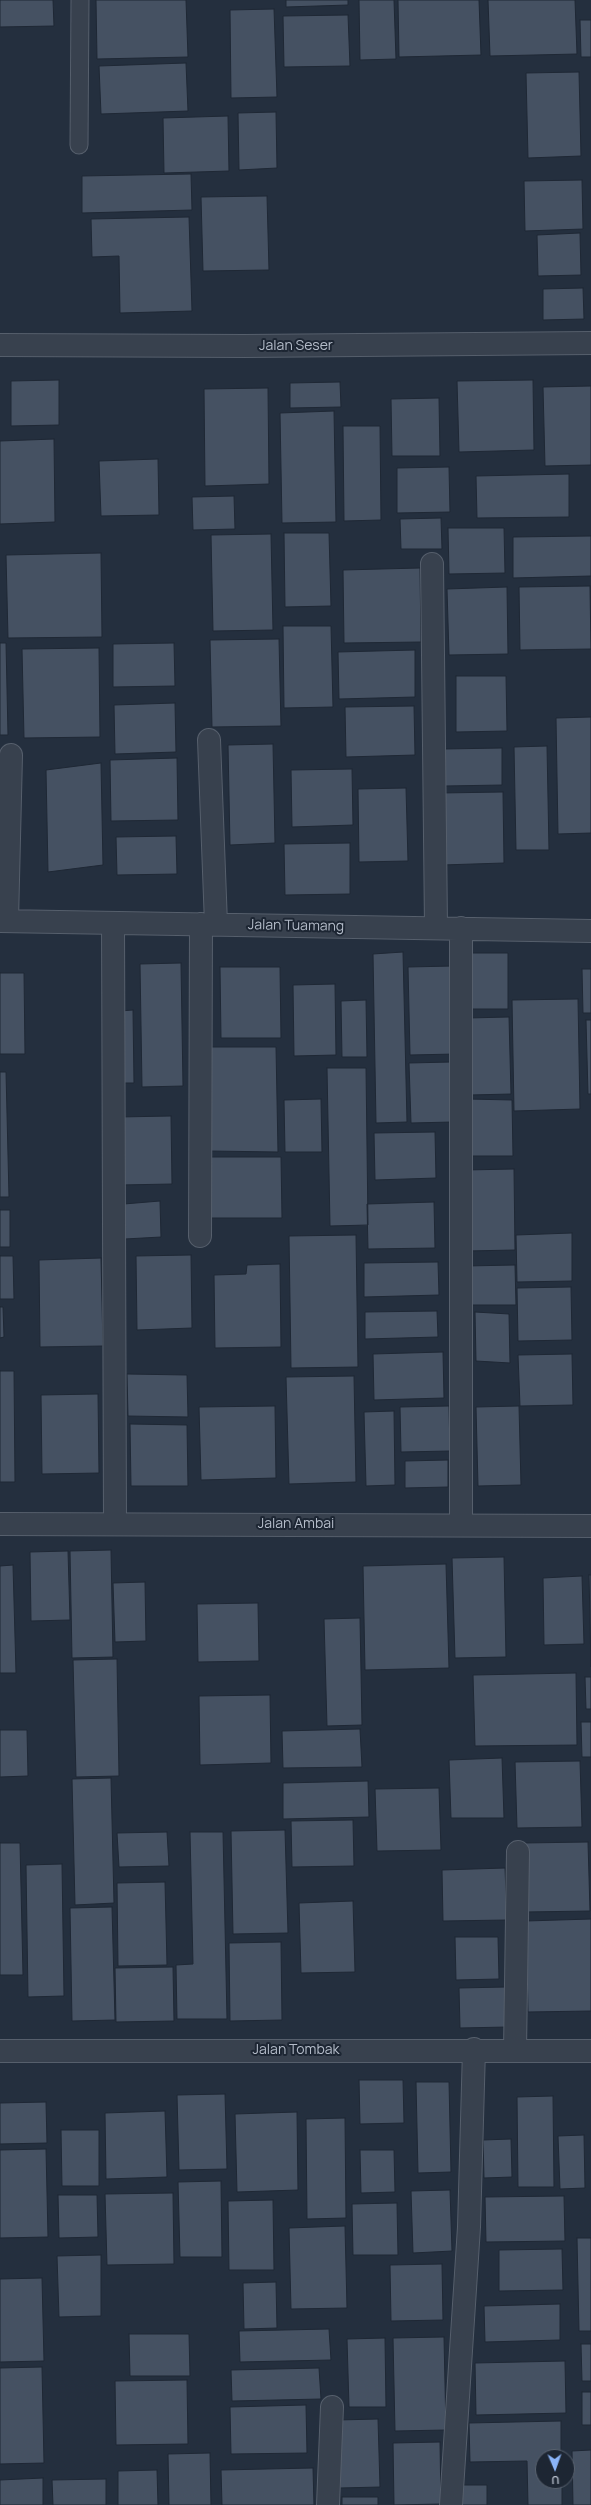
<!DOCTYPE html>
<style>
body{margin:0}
#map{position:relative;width:591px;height:2505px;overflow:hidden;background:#242f3e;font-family:Manrope,sans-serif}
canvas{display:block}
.north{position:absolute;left:535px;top:2449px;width:40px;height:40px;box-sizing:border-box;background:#1d2633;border:1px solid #59626f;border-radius:50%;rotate:178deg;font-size:11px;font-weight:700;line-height:16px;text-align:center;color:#b4bcc9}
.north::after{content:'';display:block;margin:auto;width:14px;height:18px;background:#8ab4f8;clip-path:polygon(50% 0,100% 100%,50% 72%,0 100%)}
</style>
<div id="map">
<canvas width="591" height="2505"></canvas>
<div class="north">U</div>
</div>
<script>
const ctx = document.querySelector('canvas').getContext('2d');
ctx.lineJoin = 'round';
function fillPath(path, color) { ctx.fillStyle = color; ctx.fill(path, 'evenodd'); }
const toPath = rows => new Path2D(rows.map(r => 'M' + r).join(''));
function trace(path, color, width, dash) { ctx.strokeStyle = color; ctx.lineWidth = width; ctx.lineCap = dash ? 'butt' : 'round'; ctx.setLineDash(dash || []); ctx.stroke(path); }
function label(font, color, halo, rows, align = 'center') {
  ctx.font = font + ' Manrope,sans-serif'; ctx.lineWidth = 4; ctx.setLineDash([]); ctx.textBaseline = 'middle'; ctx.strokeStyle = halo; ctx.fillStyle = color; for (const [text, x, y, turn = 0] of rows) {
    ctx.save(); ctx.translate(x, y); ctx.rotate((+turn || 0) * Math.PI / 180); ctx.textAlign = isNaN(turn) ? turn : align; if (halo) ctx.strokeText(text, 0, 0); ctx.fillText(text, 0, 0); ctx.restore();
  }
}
const building = toPath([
 [0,0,53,0,54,26,0,27,0,0],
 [96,0,186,0,188,57,97,59,96,0],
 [286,0,348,0,348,5,286,7,286,0],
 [359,0,394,0,396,59,360,60,359,0],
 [398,0,479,0,481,55,399,57,398,0],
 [488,0,575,0,577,54,490,56,488,0],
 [274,9,277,97,231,98,230,10,274,9],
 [348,15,350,66,284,67,283,16,348,15],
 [580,20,591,20,591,57,581,57,580,20],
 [186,63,188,111,101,114,99,66,186,63],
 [579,72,581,156,528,158,526,73,579,72],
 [276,112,277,168,239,170,238,113,276,112],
 [228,116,229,171,164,173,163,118,228,116],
 [191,174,192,210,82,213,82,176,191,174],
 [582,180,583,229,525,231,524,181,582,180],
 [267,196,269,270,203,271,201,197,267,196],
 [189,217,192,311,120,313,119,256,92,257,91,219,189,217],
 [580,233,581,275,538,276,537,235,580,233],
 [583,288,584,319,543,320,543,289,583,288],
 [59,380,59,425,11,426,11,381,59,380],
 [533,380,534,450,459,452,457,381,533,380],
 [340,382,341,407,290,408,290,383,340,382],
 [591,386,591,465,545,466,543,387,591,386],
 [268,388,269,484,205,486,204,389,268,388],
 [439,398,440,456,392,456,391,399,439,398],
 [334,411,336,522,282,523,280,413,334,411],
 [343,426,380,426,381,520,344,521,343,426],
 [54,439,55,522,0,524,0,441,54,439],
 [158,459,159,515,101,516,99,461,158,459],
 [449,467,450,512,397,513,397,468,449,467],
 [569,474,569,517,477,518,476,476,569,474],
 [234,496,235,529,193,530,192,497,234,496],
 [441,518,442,549,401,549,400,519,441,518],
 [448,528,504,528,505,573,449,574,448,528],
 [284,533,329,533,331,606,285,607,284,533],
 [271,534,273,630,213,631,211,535,271,534],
 [591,536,591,576,513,578,513,537,591,536],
 [101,553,102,637,8,638,6,555,101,553],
 [420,568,421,642,344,643,343,570,420,568],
 [590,586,591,649,520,650,519,587,590,586],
 [507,587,508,654,449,655,447,589,507,587],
 [283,626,331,626,333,707,284,708,283,626],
 [279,639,281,726,212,727,210,640,279,639],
 [0,643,6,643,8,735,0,735,0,643],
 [174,643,175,686,113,687,113,644,174,643],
 [99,648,100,737,24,738,22,649,99,648],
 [415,650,415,697,339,699,338,652,415,650],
 [456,676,506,676,507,731,456,732,456,676],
 [175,703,176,752,115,754,114,705,175,703],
 [414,706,415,755,346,757,345,707,414,706],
 [591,717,591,833,558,834,556,718,591,717],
 [273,744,275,843,230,845,228,745,273,744],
 [547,746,549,850,516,850,514,747,547,746],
 [502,748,502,785,445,786,444,749,502,748],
 [177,758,178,820,111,821,110,760,177,758],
 [101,763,103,865,48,872,46,770,101,763],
 [352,769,353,825,292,827,291,770,352,769],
 [406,788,408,861,359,862,358,789,406,788],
 [503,792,504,863,442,865,441,793,503,792],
 [176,836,177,874,117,875,116,837,176,836],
 [350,843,350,894,285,895,284,844,350,843],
 [403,952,407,1122,376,1123,373,954,403,952],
 [468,953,508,953,508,1009,468,1009,468,953],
 [181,963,183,1086,142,1087,140,964,181,963],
 [453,966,455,1054,410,1055,408,967,453,966],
 [220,967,280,967,281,1038,221,1038,220,967],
 [582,969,591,969,591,1013,583,1013,582,969],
 [0,973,24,973,25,1054,0,1054,0,973],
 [335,984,336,1055,294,1056,293,985,335,984],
 [578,999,580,1109,514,1111,512,1000,578,999],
 [366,1000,367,1057,342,1057,341,1001,366,1000],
 [133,1010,134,1083,122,1083,120,1011,133,1010],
 [509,1017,511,1094,470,1095,468,1018,509,1017],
 [586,1020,591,1020,591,1094,588,1094,586,1020],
 [208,1047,276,1047,278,1152,210,1151,208,1047],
 [451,1062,452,1122,411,1123,409,1063,451,1062],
 [327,1068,366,1068,368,1225,330,1226,327,1068],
 [0,1072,6,1072,9,1197,0,1197,0,1072],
 [321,1099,322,1152,285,1152,284,1100,321,1099],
 [468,1099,512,1100,513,1156,470,1156,468,1099],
 [171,1116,172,1184,120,1185,119,1117,171,1116],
 [435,1132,436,1178,375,1180,374,1133,435,1132],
 [207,1157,281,1157,282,1218,208,1218,207,1157],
 [514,1169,515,1250,467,1251,466,1170,514,1169],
 [160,1201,161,1237,125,1239,124,1204,160,1201],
 [434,1202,435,1248,368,1249,367,1204,434,1202],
 [0,1210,10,1210,10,1247,0,1247,0,1210],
 [572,1233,572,1281,517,1282,516,1235,572,1233],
 [356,1235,358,1367,291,1368,289,1236,356,1235],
 [191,1255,192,1328,137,1330,136,1256,191,1255],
 [0,1256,13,1256,14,1299,0,1299,0,1256],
 [101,1258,103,1346,40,1347,39,1260,101,1258],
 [438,1262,439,1295,364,1297,364,1263,438,1262],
 [280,1264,281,1347,215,1348,214,1275,246,1274,247,1265,280,1264],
 [515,1265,516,1305,467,1305,466,1266,515,1265],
 [571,1287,572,1340,518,1341,517,1288,571,1287],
 [0,1307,3,1307,4,1337,0,1338,0,1307],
 [437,1311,438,1337,365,1339,365,1312,437,1311],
 [475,1312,509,1314,510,1363,476,1361,475,1312],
 [443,1352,444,1398,374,1400,373,1354,443,1352],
 [572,1354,573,1405,520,1406,518,1355,572,1354],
 [0,1371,14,1371,15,1482,0,1482,0,1371],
 [127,1374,187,1375,188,1417,128,1416,127,1374],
 [354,1376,356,1482,289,1484,286,1377,354,1376],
 [98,1394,99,1473,42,1474,41,1395,98,1394],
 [275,1406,276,1478,201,1480,199,1407,275,1406],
 [449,1406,450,1451,401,1452,400,1407,449,1406],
 [519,1406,521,1485,478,1486,476,1407,519,1406],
 [394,1411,395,1485,366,1486,364,1412,394,1411],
 [130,1424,187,1425,188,1486,131,1486,130,1424],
 [448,1460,448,1487,405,1488,405,1461,448,1460],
 [111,1550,113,1657,72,1658,70,1551,111,1550],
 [68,1551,70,1620,31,1621,30,1552,68,1551],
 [504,1557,506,1657,455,1658,452,1558,504,1557],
 [446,1564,449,1668,365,1670,363,1566,446,1564],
 [13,1565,16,1673,0,1673,0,1566,13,1565],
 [589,1575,591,1575,591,1667,589,1575],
 [582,1576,584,1644,544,1645,543,1578,582,1576],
 [145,1582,146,1641,115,1642,113,1583,145,1582],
 [258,1603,259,1661,198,1662,197,1604,258,1603],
 [360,1618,362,1725,327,1726,324,1619,360,1618],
 [117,1659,119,1776,76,1777,73,1660,117,1659],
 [576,1673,577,1745,475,1746,473,1675,576,1673],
 [585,1677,591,1677,591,1709,586,1709,585,1677],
 [270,1695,271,1763,200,1765,199,1696,270,1695],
 [581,1722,591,1722,591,1757,582,1757,581,1722],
 [360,1729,362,1767,283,1768,282,1731,360,1729],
 [0,1730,27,1730,28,1776,0,1777,0,1730],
 [502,1758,504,1818,451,1818,449,1760,502,1758],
 [580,1761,582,1827,517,1828,515,1762,580,1761],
 [111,1778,114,1903,75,1905,72,1779,111,1778],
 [368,1781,369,1817,283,1819,283,1783,368,1781],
 [439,1788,441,1850,377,1851,375,1789,439,1788],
 [353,1820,354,1866,292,1867,291,1821,353,1820],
 [285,1830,288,1933,233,1934,231,1831,285,1830],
 [167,1832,169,1866,119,1867,117,1833,167,1832],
 [190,1832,223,1832,227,2019,177,2019,176,1965,193,1964,190,1832],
 [588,1842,590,1911,525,1912,524,1843,588,1842],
 [0,1843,20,1843,23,1975,0,1975,0,1843],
 [62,1864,64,1996,28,1997,26,1865,62,1864],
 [505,1868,507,1920,443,1921,442,1870,505,1868],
 [165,1882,167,1965,118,1966,117,1883,165,1882],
 [353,1901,355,1972,301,1973,299,1903,353,1901],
 [112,1907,115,2020,72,2021,70,1908,112,1907],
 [591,1919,591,2011,528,2012,526,1921,591,1919],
 [455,1937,498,1937,499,1979,456,1980,455,1937],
 [281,1942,282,2020,230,2021,229,1943,281,1942],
 [173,1967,174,2021,116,2022,115,1968,173,1967],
 [506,1987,507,2027,460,2028,459,1988,506,1987],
 [359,2080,403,2080,404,2123,360,2124,359,2080],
 [416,2082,449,2082,451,2172,418,2173,416,2082],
 [225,2094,227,2169,179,2170,177,2095,225,2094],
 [553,2096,554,2187,518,2187,517,2097,553,2096],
 [46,2102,47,2143,0,2144,0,2103,46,2102],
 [165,2111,167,2177,106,2179,105,2113,165,2111],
 [297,2112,298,2190,237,2192,235,2114,297,2112],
 [345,2118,346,2218,307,2219,306,2119,345,2118],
 [61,2130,99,2130,99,2186,62,2186,61,2130],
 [584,2135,585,2188,560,2189,558,2136,584,2135],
 [511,2139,512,2177,484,2178,483,2140,511,2139],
 [46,2149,48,2237,0,2238,0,2150,46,2149],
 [360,2150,394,2150,395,2192,361,2193,360,2150],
 [221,2181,222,2257,180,2257,178,2182,221,2181],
 [450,2190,452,2251,413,2253,411,2191,450,2190],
 [173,2193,174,2264,107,2265,105,2194,173,2193],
 [58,2195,97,2195,98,2237,59,2238,58,2195],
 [564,2196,565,2241,486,2242,485,2197,564,2196],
 [273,2200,274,2270,229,2270,228,2201,273,2200],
 [397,2203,398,2255,353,2255,352,2204,397,2203],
 [345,2226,347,2308,291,2309,289,2228,345,2226],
 [577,2238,591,2238,591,2331,579,2331,577,2238],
 [562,2249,563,2290,499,2291,499,2250,562,2249],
 [101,2255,101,2316,59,2317,57,2256,101,2255],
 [442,2264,443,2320,391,2321,390,2265,442,2264],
 [42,2278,44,2361,0,2362,0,2279,42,2278],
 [276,2282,277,2328,244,2329,243,2283,276,2282],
 [560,2304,560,2340,485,2342,484,2306,560,2304],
 [329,2329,331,2360,240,2362,239,2331,329,2329],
 [129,2334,189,2334,190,2376,130,2376,129,2334],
 [444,2337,446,2430,395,2431,393,2338,444,2337],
 [385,2338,386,2407,349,2407,347,2339,385,2338],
 [581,2344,591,2344,591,2381,582,2381,581,2344],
 [565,2361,566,2413,476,2415,475,2363,565,2361],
 [42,2367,44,2463,0,2464,0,2368,42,2367],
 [319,2368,321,2399,232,2401,231,2370,319,2368],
 [187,2380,188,2444,116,2445,115,2381,187,2380],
 [582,2392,591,2392,591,2425,582,2425,582,2392],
 [306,2405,307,2453,231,2454,230,2407,306,2405],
 [378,2419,380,2487,340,2488,338,2420,378,2419],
 [561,2421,561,2457,543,2457,543,2481,562,2481,562,2505,528,2505,527,2461,470,2462,469,2423,561,2421],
 [440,2442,441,2504,394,2505,393,2443,440,2442],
 [591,2450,591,2505,573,2505,572,2451,591,2450],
 [210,2453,211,2505,169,2505,168,2454,210,2453],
 [313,2468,314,2505,222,2505,221,2470,313,2468],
 [157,2470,158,2505,118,2505,118,2471,157,2470],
 [43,2478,43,2505,0,2505,0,2480,43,2478],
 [106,2479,106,2505,53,2505,52,2480,106,2479],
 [457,2485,487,2485,487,2505,458,2505,457,2485],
 [342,2497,378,2497,378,2505,342,2505,342,2497]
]);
fillPath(building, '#455162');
trace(building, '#1f2835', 1);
const lane = toPath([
 [79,145,80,0]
]);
const street = toPath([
 [0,345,245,346,591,343],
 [432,564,436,927],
 [209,740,216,924],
 [0,921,591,931],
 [7,921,11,755],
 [113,923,115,1524],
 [200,1236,201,924],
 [0,1524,591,1526],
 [461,1525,461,928],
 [515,2050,518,1852],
 [0,2051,591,2051],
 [328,2505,332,2407],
 [451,2505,469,2227,474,2049]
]);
trace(lane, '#565f6c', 19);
trace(street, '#565f6c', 24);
trace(lane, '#38414e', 17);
trace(street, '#38414e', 22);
label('14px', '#b4bcc9', '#1d2633', [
 ["Jalan Seser",296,346],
 ["Jalan Tuamang",296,926,1],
 ["Jalan Ambai",296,1524],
 ["Jalan Tombak",296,2050]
]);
</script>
